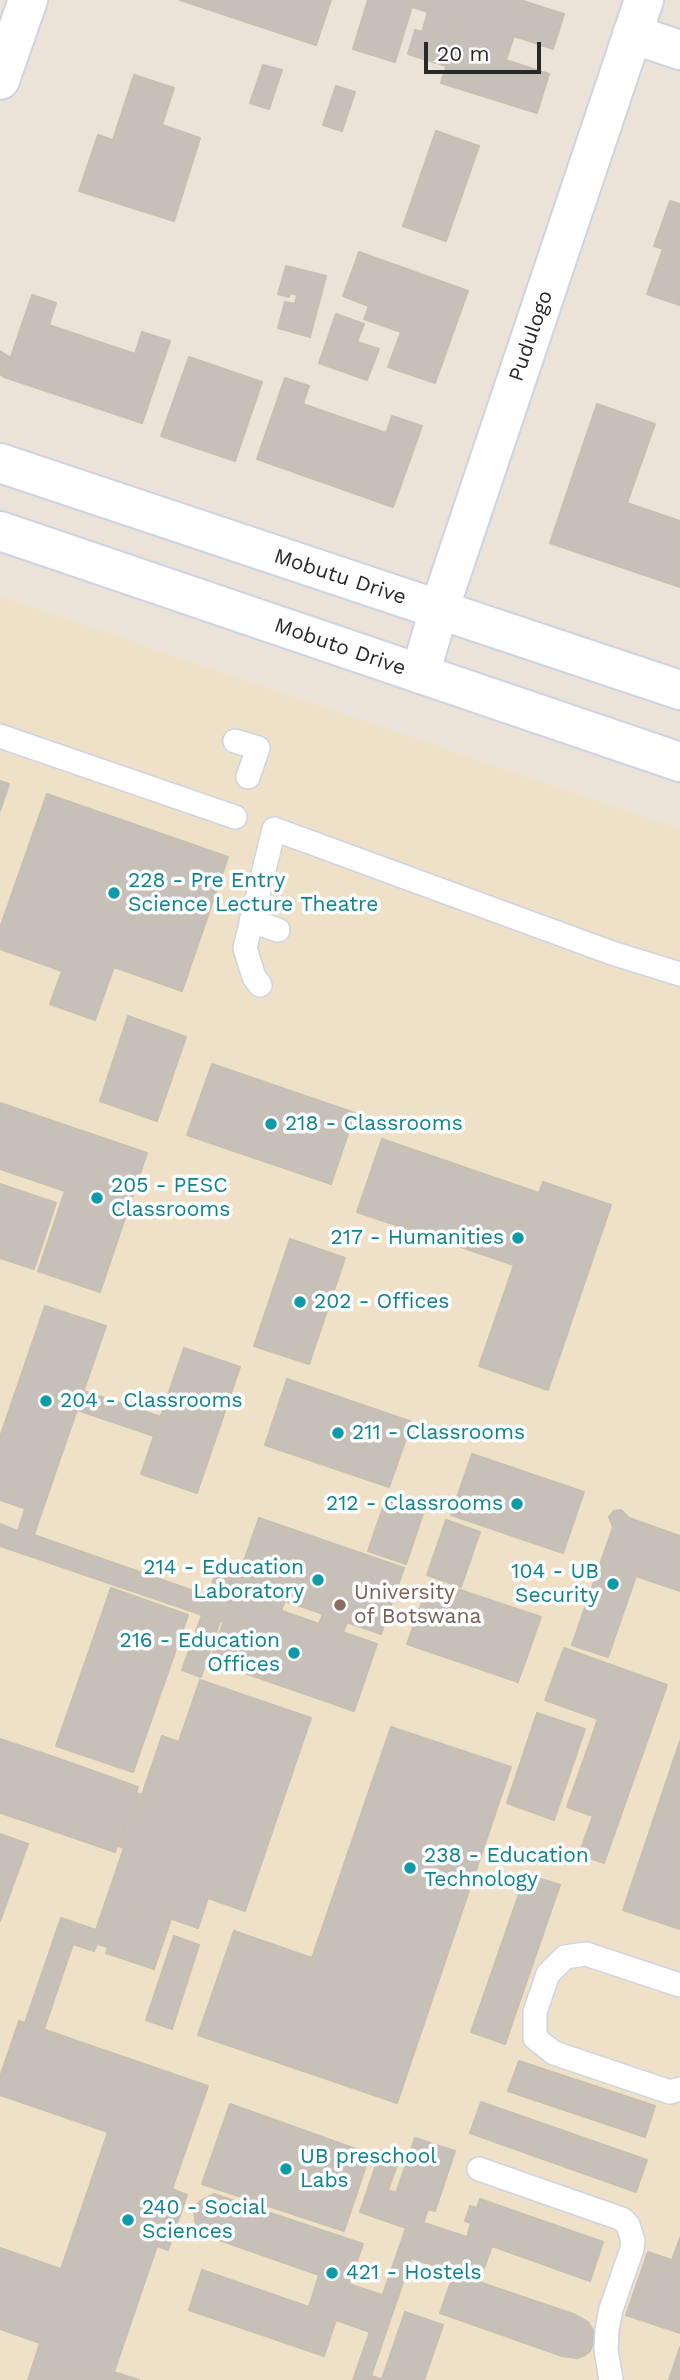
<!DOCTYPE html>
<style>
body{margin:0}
#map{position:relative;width:680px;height:2380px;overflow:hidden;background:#ebe3d8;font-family:"Work Sans",sans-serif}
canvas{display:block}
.scale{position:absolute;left:424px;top:42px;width:117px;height:32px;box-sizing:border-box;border:4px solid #282828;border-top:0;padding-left:9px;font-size:21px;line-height:24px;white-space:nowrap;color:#282828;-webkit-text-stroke:5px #fff;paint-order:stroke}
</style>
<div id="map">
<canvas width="680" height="2380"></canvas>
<div class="scale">20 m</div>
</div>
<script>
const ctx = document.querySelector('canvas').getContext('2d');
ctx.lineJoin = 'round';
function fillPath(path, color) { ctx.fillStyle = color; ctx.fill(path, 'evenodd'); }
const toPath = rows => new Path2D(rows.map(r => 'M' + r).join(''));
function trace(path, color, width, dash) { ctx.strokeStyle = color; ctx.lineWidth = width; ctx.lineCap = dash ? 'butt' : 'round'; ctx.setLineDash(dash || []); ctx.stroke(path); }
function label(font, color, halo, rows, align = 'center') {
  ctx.font = font + ' "Work Sans",sans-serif'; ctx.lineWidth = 7; ctx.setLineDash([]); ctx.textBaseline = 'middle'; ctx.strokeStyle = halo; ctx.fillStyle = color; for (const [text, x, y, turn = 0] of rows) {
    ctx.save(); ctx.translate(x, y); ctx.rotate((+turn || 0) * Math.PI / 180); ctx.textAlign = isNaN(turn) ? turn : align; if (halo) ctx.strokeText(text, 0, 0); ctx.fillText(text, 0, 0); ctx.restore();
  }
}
fillPath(toPath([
 [0,596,680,829,680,2380,0,2380]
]), '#eee1c7');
const building = toPath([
 [180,0,331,0,316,45,180,0],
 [368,0,414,0,395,62,353,49,368,0],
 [414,0,520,0,564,14,553,49,514,36,506,60,549,74,537,113,441,83,460,22,412,7,414,0],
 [428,12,460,22,446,66,408,54,415,30,422,32,428,12],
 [263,65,282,70,269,109,250,103,263,65],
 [134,75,174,88,162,125,200,138,174,221,79,191,98,135,113,140,134,75],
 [336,86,355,92,342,131,323,125,336,86],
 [436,131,479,146,446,241,403,226,436,131],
 [670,201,680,204,680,305,647,294,663,249,654,246,670,201],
 [359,252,468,291,435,383,388,367,401,332,364,319,369,306,343,296,359,252],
 [286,266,326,276,310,337,278,328,285,302,295,304,297,295,290,293,289,297,278,294,286,266],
 [32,295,56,303,49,325,135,354,142,332,170,341,142,423,4,377,32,295],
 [336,314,364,324,357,342,379,349,367,380,319,363,336,314],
 [0,351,11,358,4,377,0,374,0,351],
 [189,357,262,382,235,461,161,436,189,357],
 [285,378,309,386,303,404,386,433,392,416,422,426,393,507,257,459,285,378],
 [597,404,655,424,627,503,680,521,680,587,550,543,597,404],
 [0,781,9,784,0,811,0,781],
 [47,794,228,857,182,991,114,967,95,1020,50,1004,62,971,0,949,0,928,47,794],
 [128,1016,186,1037,157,1121,100,1101,128,1016],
 [212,1064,355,1113,331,1184,187,1135,212,1064],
 [0,1103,147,1153,100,1292,38,1271,65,1191,0,1169,0,1103],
 [382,1139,539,1193,543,1182,611,1205,548,1390,479,1366,514,1265,357,1212,382,1139],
 [0,1184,56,1203,34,1269,0,1258,0,1184],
 [290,1239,345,1258,309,1364,254,1346,290,1239],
 [45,1306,106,1326,41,1514,0,1500,0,1437,45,1306],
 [184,1348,240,1367,197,1493,141,1474,184,1348],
 [287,1379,412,1422,389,1487,265,1445,287,1379],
 [84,1391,161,1417,154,1436,77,1410,84,1391],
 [472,1454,584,1492,563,1553,451,1515,472,1454],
 [387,1496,425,1508,406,1564,368,1551,387,1496],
 [25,1509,41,1514,34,1535,208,1596,217,1569,239,1576,223,1622,0,1546,0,1524,18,1531,25,1509],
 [621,1510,629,1518,680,1536,680,1591,636,1576,608,1657,572,1645,613,1527,609,1517,614,1511,621,1510],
 [259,1518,404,1568,381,1634,236,1584,259,1518],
 [446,1520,480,1532,461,1587,427,1575,446,1520],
 [430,1580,541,1617,518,1682,407,1644,430,1580],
 [111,1588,188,1615,133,1772,56,1746,111,1588],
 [233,1594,377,1644,354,1711,210,1661,233,1594],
 [265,1594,285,1601,281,1611,261,1604,265,1594],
 [323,1614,347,1623,343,1632,319,1624,323,1614],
 [202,1615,220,1621,201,1677,182,1670,202,1615],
 [564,1648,667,1685,604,1863,579,1854,593,1816,567,1807,598,1719,545,1700,564,1648],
 [200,1680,311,1718,245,1911,208,1898,198,1928,124,1902,200,1680],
 [537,1713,585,1729,554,1820,507,1803,537,1713],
 [391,1727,511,1767,397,2103,198,2035,234,1931,312,1958,391,1727],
 [162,1736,179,1742,108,1947,97,1944,94,1951,73,1944,44,2029,25,2023,61,1918,96,1930,162,1736],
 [0,1739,54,1757,31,1823,0,1813,0,1739],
 [680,1741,680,1929,623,1910,680,1741],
 [54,1757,138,1787,115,1852,31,1823,54,1757],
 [136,1793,142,1795,124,1848,118,1846,136,1793],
 [0,1834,28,1844,0,1921,0,1834],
 [526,1874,560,1885,505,2044,471,2032,526,1874],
 [124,1902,171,1919,154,1969,106,1953,124,1902],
 [174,1936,199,1945,172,2029,146,2020,174,1936],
 [19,2021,208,2086,172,2189,187,2195,168,2250,157,2246,114,2372,139,2380,28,2380,40,2343,0,2329,0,2248,61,2269,108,2132,0,2095,0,2077,19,2021],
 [519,2061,655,2106,645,2137,508,2091,519,2061],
 [481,2102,647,2160,636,2192,470,2133,481,2102],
 [230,2104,370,2154,344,2231,202,2184,230,2104],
 [415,2138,455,2151,435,2211,428,2209,371,2376,382,2379,405,2312,443,2325,424,2380,353,2380,406,2228,360,2212,381,2150,400,2157,388,2190,396,2193,415,2138],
 [214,2194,363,2244,349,2284,382,2295,370,2332,336,2320,324,2356,189,2310,202,2270,309,2307,319,2275,202,2234,196,2227,194,2210,199,2202,214,2194],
 [480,2199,603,2242,590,2281,492,2246,479,2282,576,2315,588,2322,596,2335,590,2351,585,2355,577,2358,562,2356,440,2313,454,2273,412,2258,424,2223,467,2237,471,2223,465,2221,470,2206,477,2208,480,2199],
 [680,2238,680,2333,626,2315,648,2252,672,2260,680,2238],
 [680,2347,680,2380,669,2380,680,2347]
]);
fillPath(building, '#c6c0b8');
trace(building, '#c6bfb2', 2);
const service = toPath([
 [0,736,235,817],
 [235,741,258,748,248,777],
 [251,921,278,930],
 [260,985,254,977,245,948,274,829,612,953,680,974],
 [680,1985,586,1954,565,1957,548,1974,535,2012,535,2038,554,2053,670,2092,680,2089],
 [479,2169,622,2219,628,2225,633,2241,632,2249,611,2309,607,2330,606,2350,611,2380]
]);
const minor = toPath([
 [632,34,680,50],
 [0,80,28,0],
 [420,674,439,610,644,0]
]);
const secondary = toPath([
 [0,463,680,690],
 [0,531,680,762]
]);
trace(service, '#ced2e2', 26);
trace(minor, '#ced2e2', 42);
trace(secondary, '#ced2e2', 42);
trace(service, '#fff', 23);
trace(minor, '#fff', 38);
trace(secondary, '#fff', 38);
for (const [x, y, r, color] of [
 [114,893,7,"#0f9aa8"],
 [271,1124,7,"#0f9aa8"],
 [97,1198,7,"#0f9aa8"],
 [518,1238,7,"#0f9aa8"],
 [300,1302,7,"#0f9aa8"],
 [46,1401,7,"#0f9aa8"],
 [338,1433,7,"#0f9aa8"],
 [517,1504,7,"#0f9aa8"],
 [318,1580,7,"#0f9aa8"],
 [613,1584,7,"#0f9aa8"],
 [340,1605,7,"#8d6e63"],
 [294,1653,7,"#0f9aa8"],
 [410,1868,7,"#0f9aa8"],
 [286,2169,7,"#0f9aa8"],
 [128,2220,7,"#0f9aa8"],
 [332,2273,7,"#0f9aa8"]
]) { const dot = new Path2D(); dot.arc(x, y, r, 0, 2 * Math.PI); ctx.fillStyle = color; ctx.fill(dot); trace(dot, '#fff', 2.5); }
label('21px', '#282828', '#fff', [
 ["Pudulogo",531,336,-71],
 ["Mobutu Drive",340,577,18],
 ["Mobuto Drive",340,647,19]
]);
label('21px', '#0d838f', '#fff', [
 ["228 - Pre Entry",128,881],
 ["Science Lecture Theatre",128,905],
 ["218 - Classrooms",285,1124],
 ["205 - PESC",111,1186],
 ["Classrooms",111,1210],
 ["217 - Humanities",504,1238,"right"],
 ["202 - Offices",314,1302],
 ["204 - Classrooms",60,1401],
 ["211 - Classrooms",352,1433],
 ["212 - Classrooms",503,1504,"right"],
 ["214 - Education",304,1568,"right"],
 ["Laboratory",304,1592,"right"],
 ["104 - UB",599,1572,"right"],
 ["Security",599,1596,"right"],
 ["216 - Education",280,1641,"right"],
 ["Offices",280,1665,"right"],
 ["238 - Education",424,1856],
 ["Technology",424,1880],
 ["UB preschool",300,2157],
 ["Labs",300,2181],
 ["240 - Social",142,2208],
 ["Sciences",142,2232],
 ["421 - Hostels",346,2273]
], 'left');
label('21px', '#785e54', '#fff', [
 ["University",354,1593],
 ["of Botswana",354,1617]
], 'left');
</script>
